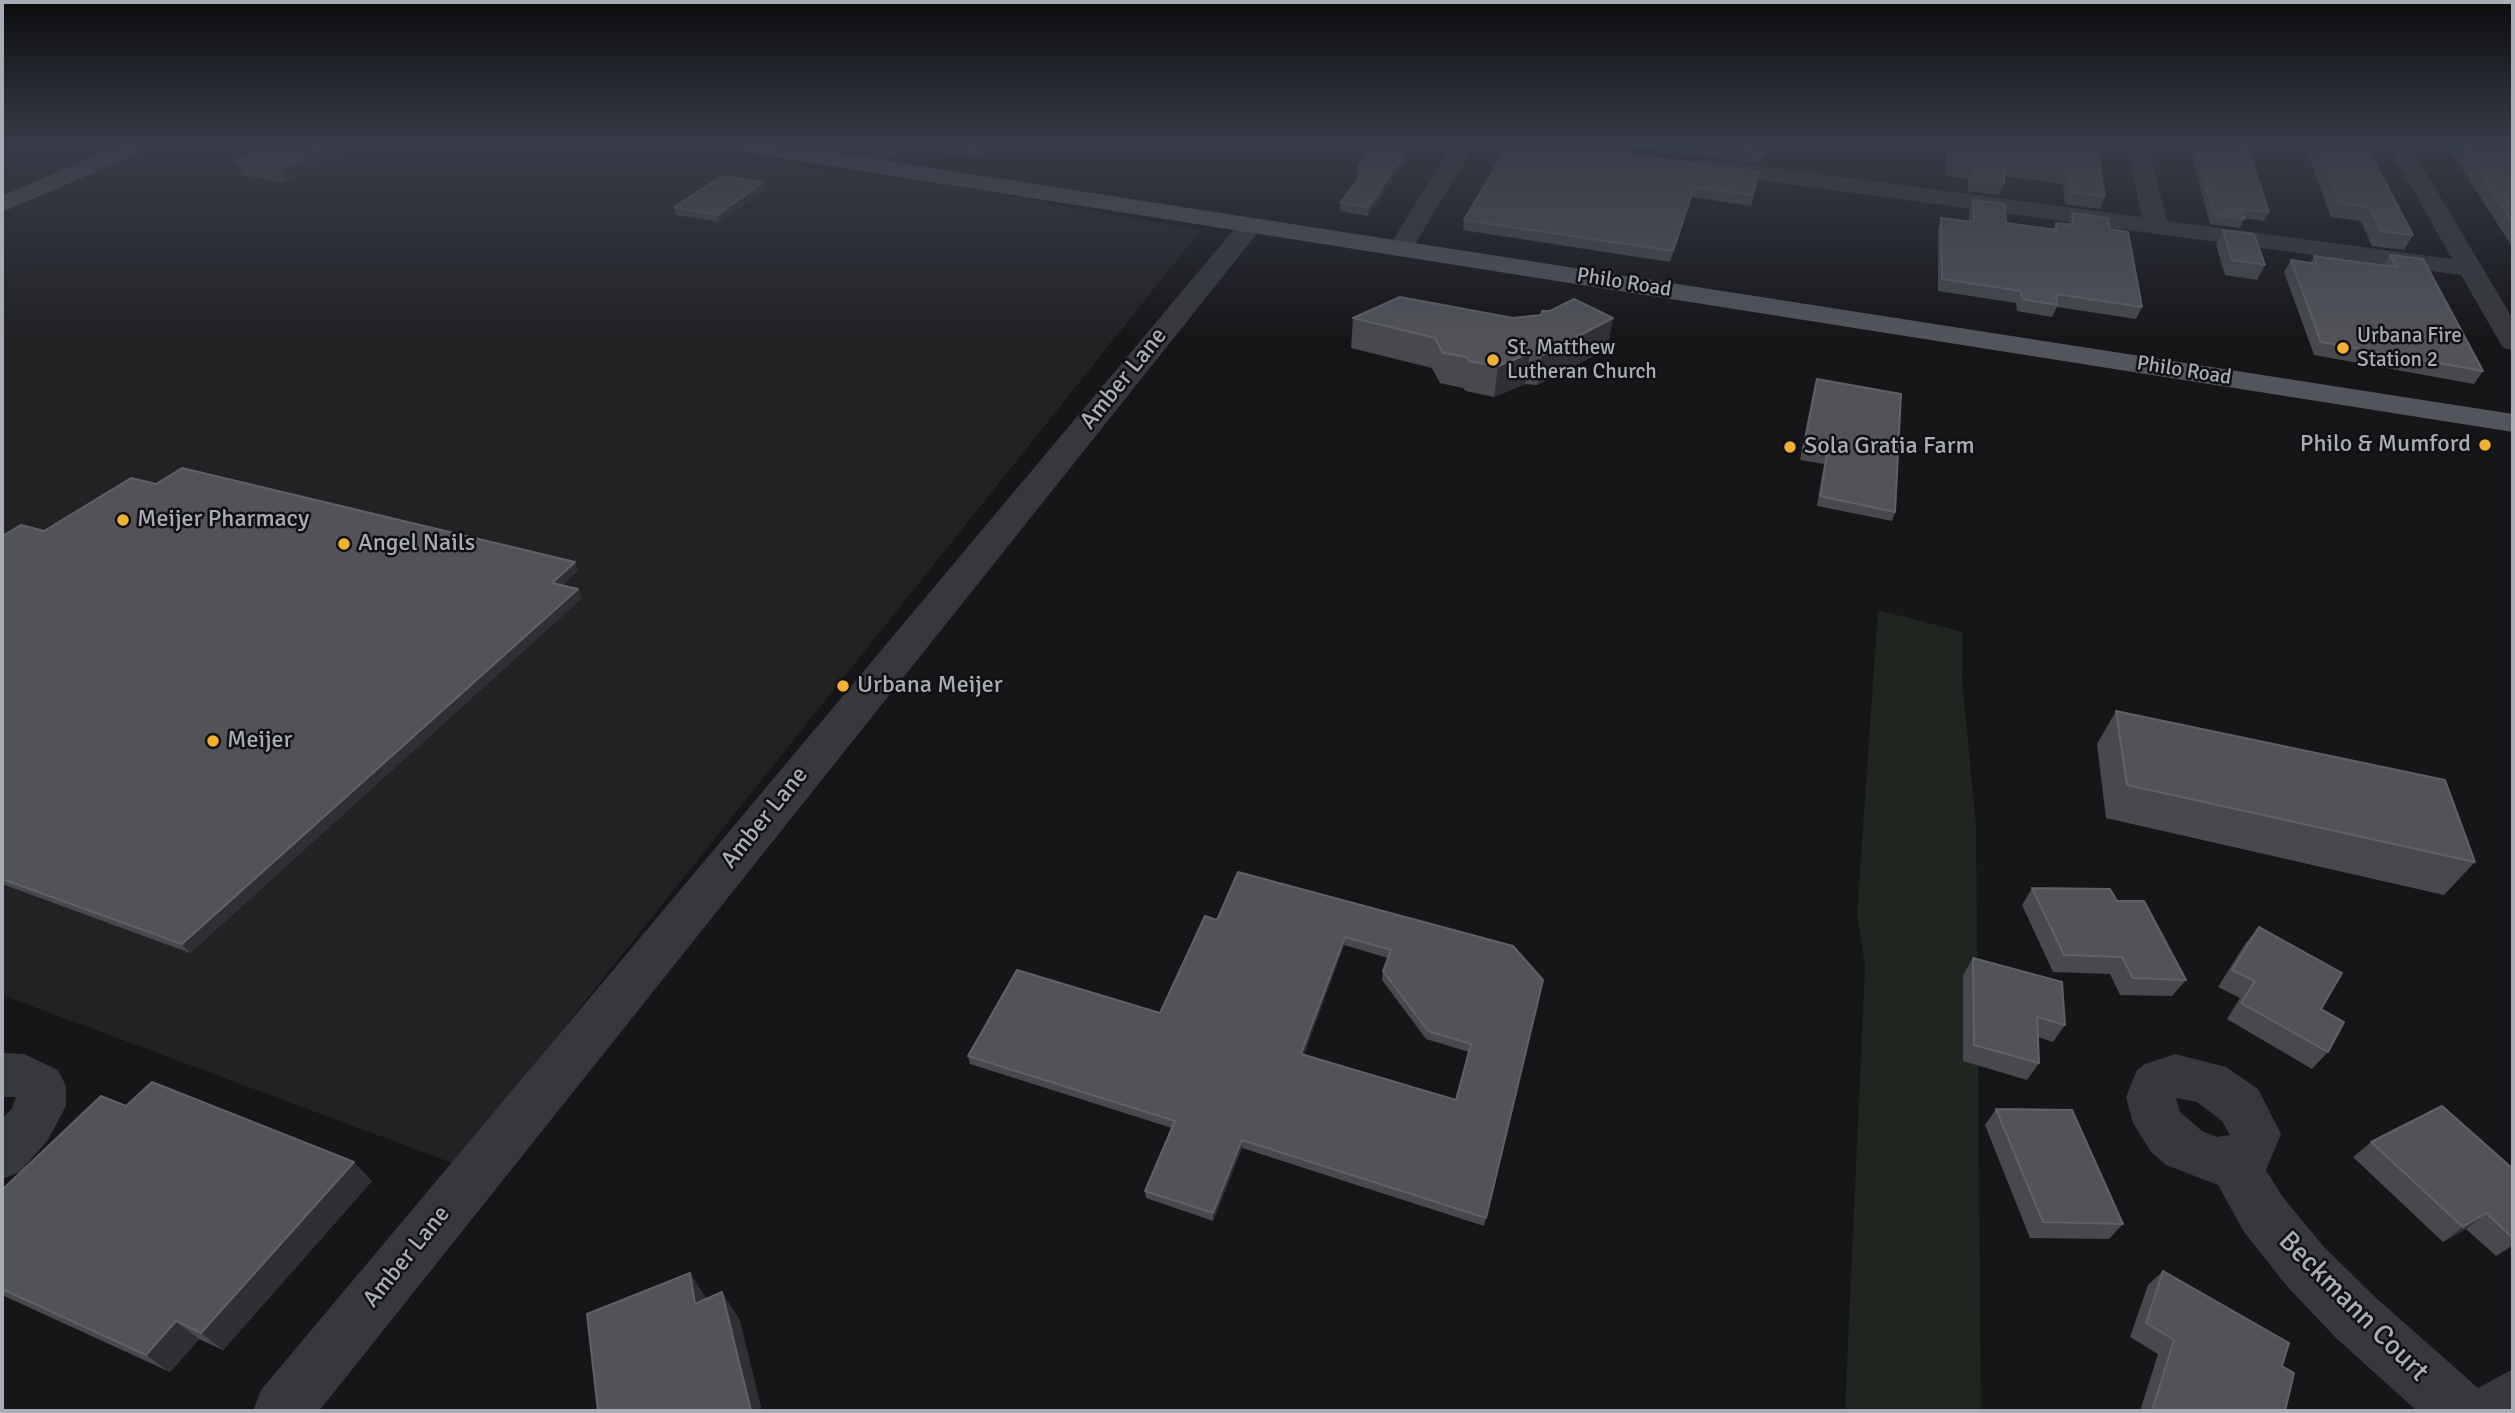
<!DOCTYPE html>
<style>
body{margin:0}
#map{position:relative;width:2515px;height:1413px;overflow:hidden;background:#161618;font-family:Signika,sans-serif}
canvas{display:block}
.frame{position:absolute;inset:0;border:4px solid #a8adb8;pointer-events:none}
</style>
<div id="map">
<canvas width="2515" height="1413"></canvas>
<div class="frame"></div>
</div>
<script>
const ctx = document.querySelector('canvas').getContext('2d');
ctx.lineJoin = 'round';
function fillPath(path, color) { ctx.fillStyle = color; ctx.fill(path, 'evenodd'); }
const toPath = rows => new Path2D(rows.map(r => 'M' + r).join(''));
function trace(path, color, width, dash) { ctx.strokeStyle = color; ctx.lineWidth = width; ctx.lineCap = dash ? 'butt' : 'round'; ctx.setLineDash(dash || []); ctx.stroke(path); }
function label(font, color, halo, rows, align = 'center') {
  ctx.font = font + ' Signika,sans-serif'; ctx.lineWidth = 5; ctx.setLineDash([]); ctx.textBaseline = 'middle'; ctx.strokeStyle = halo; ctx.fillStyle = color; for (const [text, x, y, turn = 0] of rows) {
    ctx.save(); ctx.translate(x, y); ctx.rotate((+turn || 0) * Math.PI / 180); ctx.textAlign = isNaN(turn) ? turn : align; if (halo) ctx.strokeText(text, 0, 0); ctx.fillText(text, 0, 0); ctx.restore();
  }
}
fillPath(toPath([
 [2,144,672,144,803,167,950,186,1201,230,455,1164,2,995]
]), '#222225');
fillPath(toPath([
 [1878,610,1963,632,1962,682,1976,824,1981,1411,1845,1411,1865,965,1857,915]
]), '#1e261f');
fillPath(toPath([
 [882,144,907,144,877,170,861,170,857,165,861,160,882,144],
 [1453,144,1475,144,1410,253,1392,253,1388,248,1453,144],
 [2126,144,2148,144,2167,221,2452,259,2387,144,2409,144,2513,319,2513,350,2503,348,2461,275,1706,173,1698,171,1694,166,1698,161,1706,159,2142,217,2126,144],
 [1250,219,1259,221,1262,226,1259,231,319,1411,253,1411,261,1390,1241,221,1250,219],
 [2,1053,24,1054,58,1070,66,1086,66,1106,48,1140,20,1172,2,1179,2,1119,12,1108,16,1097,2,1097,2,1053],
 [2175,1054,2226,1067,2258,1089,2281,1134,2266,1170,2282,1196,2324,1247,2375,1297,2478,1388,2513,1369,2513,1411,2417,1411,2335,1337,2286,1285,2244,1232,2218,1185,2166,1165,2151,1152,2133,1123,2126,1097,2137,1070,2145,1064,2175,1054],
 [2176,1098,2197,1102,2222,1121,2230,1135,2217,1137,2202,1131,2180,1112,2176,1098]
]), '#37383d');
fillPath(toPath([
 [122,144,152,144,149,149,2,212,2,196,122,144],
 [723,144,778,144,2513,414,2513,432,734,151,723,144]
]), '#53555c');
fillPath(toPath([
 [273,144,365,144,287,183,242,175,236,161],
 [935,144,996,144,979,158,936,151],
 [1375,144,1368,216,1340,211,1340,203,1358,178,1357,178,1357,170],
 [1615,144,1766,144,1761,164],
 [1946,144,2096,144,2105,196,2100,209,2065,204,2063,184,2004,176,2004,183,1999,195,1968,191,1968,179,1945,176],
 [2189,144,2246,144,2269,212,2264,221,2244,218,2240,228,2210,224],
 [2304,144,2365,144,2413,235,2404,250,2372,246,2361,221,2331,217],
 [2446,144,2513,147,2513,248],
 [1759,172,1751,206,1692,197,1670,262,1463,230,1464,220],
 [765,190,719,222,676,215,674,207],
 [1973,200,2006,223,2053,229,2056,223,2068,224,2072,213,2110,229,2142,307,2136,319,2057,307,2052,317,2017,311,2016,303,1938,291,1938,229,1941,218,1969,221,1969,211],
 [2223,230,2265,265,2257,280,2225,275,2216,245],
 [2390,255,2483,371,2474,384,2314,355,2284,272,2291,260,2310,263,2314,256,2383,265],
 [1353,318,1613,318,1607,349,1537,385,1525,384,1494,397,1466,391,1463,388,1440,383,1432,368,1351,348],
 [1817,379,1895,512,1892,521,1817,506,1824,464,1800,460,1814,388],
 [156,484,578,571,562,585,578,589,582,598,190,953,2,884,2,536,44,531],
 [2116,711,2475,862,2444,895,2106,818,2097,744],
 [1238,872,1543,980,1484,1226,1242,1148,1213,1221,1146,1198,1145,1191,1172,1128,970,1064,968,1056,1160,1013,1217,920],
 [1344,945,1388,958,1383,971,1382,980,1426,1039,1469,1052,1456,1100,1304,1054],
 [2032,888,2117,901,2186,980,2172,996,2120,995,2110,974,2053,972,2022,905],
 [2259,927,2321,1009,2328,1052,2312,1069,2227,1019,2240,998,2218,987,2245,944],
 [1973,958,2065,1025,2053,1042,2038,1037,2039,1063,2027,1080,1963,1061,1963,975],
 [126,1106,372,1181,223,1350,199,1339,170,1372,2,1295,2,1190],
 [1996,1109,2123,1224,2109,1239,2030,1238,1985,1125],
 [2371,1142,2513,1169,2513,1246,2496,1256,2466,1229,2443,1242,2353,1157],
 [2163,1271,2282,1366,2285,1411,2140,1411,2158,1354,2130,1337,2148,1285]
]), '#47494d');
fillPath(toPath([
 [333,144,365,144,287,183,280,170],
 [987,144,996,144,979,158,978,151],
 [1411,144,1416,144,1368,216,1368,207],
 [764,182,765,190,719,222,717,215],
 [1694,187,1692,197,1670,262,1673,251],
 [1613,318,1607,349,1537,385,1542,355],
 [1530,353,1525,384,1494,397,1498,366],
 [575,562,578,571,556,591,552,583],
 [578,589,582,598,190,953,182,944],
 [1345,937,1344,945,1301,1062,1301,1054],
 [1242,1140,1242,1148,1213,1221,1213,1213],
 [354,1162,372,1181,223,1350,201,1333],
 [2486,1213,2466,1229,2443,1242,2463,1227],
 [2513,1244,2513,1246,2496,1256],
 [690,1273,708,1301,695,1304],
 [722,1292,740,1320,762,1411,751,1411],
 [176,1321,199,1339,170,1372,146,1355]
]), '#2f3033');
const building = toPath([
 [273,144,333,144,280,170,236,161,273,144],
 [935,144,987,144,978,151,935,144],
 [1375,144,1411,144,1368,207,1340,203,1364,171,1357,170,1364,158,1375,144],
 [1509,144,1550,144,1759,172,1753,195,1694,187,1673,251,1464,220,1509,144],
 [1694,144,1766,144,1764,153,1694,144],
 [1950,144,2096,144,2105,196,2070,192,2068,172,2004,163,2004,183,1973,179,1972,167,1949,164,1950,144],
 [2195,144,2246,144,2269,212,2241,209,2245,219,2214,215,2195,144],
 [2317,144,2365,144,2413,235,2381,231,2369,207,2339,203,2317,144],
 [2461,144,2490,144,2513,147,2513,166,2509,166,2513,172,2513,223,2461,144],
 [722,176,764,182,717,215,674,207,722,176],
 [1973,200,2005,204,2006,223,2057,230,2056,223,2074,225,2072,213,2108,218,2110,229,2128,232,2142,307,2056,294,2057,305,2022,299,2021,291,1942,279,1941,218,1974,222,1973,200],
 [2223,230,2254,234,2265,265,2232,260,2223,230],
 [2390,255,2423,259,2483,371,2321,342,2291,260,2317,264,2314,256,2396,267,2390,255],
 [1400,297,1513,318,1541,315,1542,311,1550,311,1574,299,1613,318,1542,355,1530,353,1498,366,1469,361,1467,357,1443,353,1435,338,1353,318,1400,297],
 [1817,379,1901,394,1895,512,1820,496,1827,455,1803,450,1817,379],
 [182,468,575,562,552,583,578,589,182,944,2,879,2,536,21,525,44,531,131,478,156,484,182,468],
 [2116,711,2445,780,2475,862,2127,785,2116,711],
 [1238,872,1513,946,1543,980,1486,1218,1242,1140,1213,1213,1145,1191,1175,1121,968,1056,1017,970,1160,1013,1205,916,1217,920,1238,872],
 [1345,937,1391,950,1383,971,1428,1031,1471,1044,1456,1100,1301,1054,1345,937],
 [2032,888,2110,889,2117,901,2144,901,2186,980,2133,978,2122,957,2064,955,2032,888],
 [2259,927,2342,973,2321,1009,2344,1022,2328,1052,2241,1003,2255,981,2232,970,2259,927],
 [1973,958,2062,982,2065,1025,2037,1017,2039,1063,1974,1045,1973,958],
 [152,1082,354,1162,201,1333,176,1321,146,1355,2,1289,2,1190,101,1096,126,1106,152,1082],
 [2442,1106,2513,1169,2513,1238,2486,1213,2463,1227,2371,1142,2442,1106],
 [1996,1109,2072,1110,2123,1224,2043,1222,1996,1109],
 [2163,1271,2289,1343,2282,1366,2294,1373,2285,1411,2152,1411,2174,1340,2146,1323,2163,1271],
 [690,1273,695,1304,722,1292,751,1411,598,1411,587,1314,690,1273]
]);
fillPath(building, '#525359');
trace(building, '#5f6168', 2);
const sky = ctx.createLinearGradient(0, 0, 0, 342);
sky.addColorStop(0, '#0c0c0d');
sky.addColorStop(0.42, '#363c48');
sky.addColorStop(1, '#363c4800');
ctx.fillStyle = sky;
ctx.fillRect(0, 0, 2515, 342);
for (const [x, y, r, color] of [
 [2343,348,7,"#f2b134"],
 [1493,360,7,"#f2b134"],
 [2485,445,7,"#f2b134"],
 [1790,447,7,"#f2b134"],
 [123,520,7,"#f2b134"],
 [344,544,7,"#f2b134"],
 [843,686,7,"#f2b134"],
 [213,741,7,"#f2b134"]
]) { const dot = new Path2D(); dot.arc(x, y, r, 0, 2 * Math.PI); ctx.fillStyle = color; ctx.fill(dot); trace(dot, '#111113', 2.5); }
label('21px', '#a8adb8', '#111113', [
 ["Philo Road",1624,283,9],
 ["Philo Road",2184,371,9]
]);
label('21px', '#a8adb8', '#111113', [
 ["Urbana Fire",2357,336],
 ["Station 2",2357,360],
 ["St. Matthew",1507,348],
 ["Lutheran Church",1507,372]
], 'left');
label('24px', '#a8adb8', '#111113', [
 ["Amber Lane",1124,379,-51],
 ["Amber Lane",765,818,-51],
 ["Amber Lane",407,1257,-51]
]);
label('24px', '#a8adb8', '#111113', [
 ["Philo & Mumford",2471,445,"right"],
 ["Sola Gratia Farm",1804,447],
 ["Meijer Pharmacy",137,520],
 ["Angel Nails",358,544],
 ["Urbana Meijer",857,686],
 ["Meijer",227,741]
], 'left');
label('28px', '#a8adb8', '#111113', [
 ["Beckmann Court",2353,1307,45]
]);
</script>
